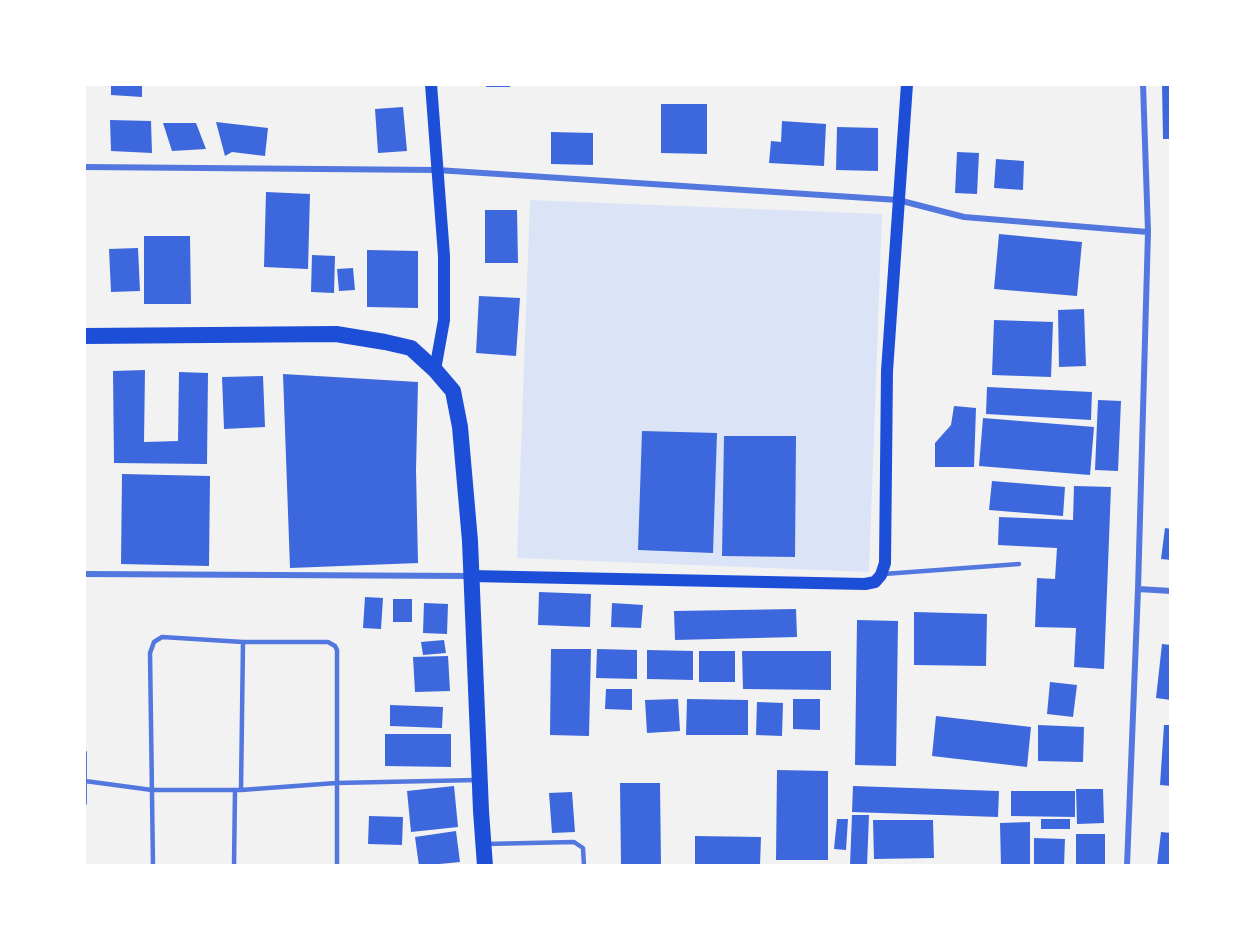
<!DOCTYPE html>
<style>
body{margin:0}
#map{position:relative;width:1255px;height:950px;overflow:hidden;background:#f2f2f2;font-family:Overpass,sans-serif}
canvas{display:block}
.frame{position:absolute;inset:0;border:86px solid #fff;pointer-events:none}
</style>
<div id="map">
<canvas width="1255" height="950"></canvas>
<div class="frame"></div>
</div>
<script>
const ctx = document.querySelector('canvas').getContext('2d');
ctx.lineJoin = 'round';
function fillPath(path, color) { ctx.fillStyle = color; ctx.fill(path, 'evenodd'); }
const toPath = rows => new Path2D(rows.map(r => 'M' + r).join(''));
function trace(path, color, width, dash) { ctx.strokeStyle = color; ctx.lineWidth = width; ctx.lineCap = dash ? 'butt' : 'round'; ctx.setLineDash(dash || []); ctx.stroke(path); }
fillPath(toPath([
 [530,200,882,214,869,572,517,558]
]), '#dbe4f7');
fillPath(toPath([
 [111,84,142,84,142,97,111,95],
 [486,84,510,84,510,87,486,87],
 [1162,84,1171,84,1171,139,1163,139],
 [661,104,707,104,707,154,661,153],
 [403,107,407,151,378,153,375,109],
 [110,120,151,121,152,153,111,151],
 [782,121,826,124,824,166,769,163,771,141,781,142],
 [216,122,268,128,265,156,232,152,225,156],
 [163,123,196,123,206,149,172,151],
 [837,127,878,128,878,171,836,170],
 [551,132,593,133,593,165,551,164],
 [957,152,979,153,977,194,955,193],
 [996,159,1024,161,1023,190,994,188],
 [266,192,310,194,308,269,264,267],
 [485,210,517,210,518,263,485,263],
 [999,234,1082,242,1077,296,994,289],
 [144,236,190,236,191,304,144,304],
 [138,248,140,291,111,292,109,249],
 [367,250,418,251,418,308,367,307],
 [312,255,335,256,334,293,311,292],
 [353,268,355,290,339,291,337,269],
 [479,296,520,298,516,356,476,353],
 [1084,309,1086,366,1059,367,1058,310],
 [994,320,1053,322,1051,377,992,375],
 [145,370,144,442,178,441,179,372,208,373,207,464,114,463,113,371],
 [283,374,418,382,416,470,418,563,290,568],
 [263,376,265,427,224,429,222,377],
 [987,387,1092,392,1091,420,986,414],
 [1098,400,1121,401,1118,471,1095,470],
 [954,406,976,408,974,467,935,467,935,443,951,425],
 [983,418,1094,427,1090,475,979,466],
 [642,431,717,433,713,553,638,550],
 [724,436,796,436,795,557,722,556],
 [122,474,210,476,209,566,121,564],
 [992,481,1065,487,1063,516,989,510],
 [1074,486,1111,487,1104,669,1074,667,1076,628,1035,627,1037,578,1055,579,1057,548,998,545,999,517,1073,520],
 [1165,528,1171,529,1171,560,1161,559],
 [539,592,591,594,590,627,538,625],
 [365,597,383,598,381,629,363,628],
 [393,599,412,599,412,622,393,622],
 [424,603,448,604,447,634,423,633],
 [612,603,643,605,641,628,611,627],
 [796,609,797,637,675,640,674,611],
 [914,612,987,614,986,666,914,665],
 [857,620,898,621,896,766,855,765],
 [444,640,446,653,423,655,421,642],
 [1162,644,1171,645,1171,700,1156,698],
 [551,649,591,649,589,736,550,735],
 [597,649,637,650,637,679,596,678],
 [647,650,693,651,693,680,647,679],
 [699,651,735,651,735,682,699,682],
 [742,651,831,651,831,690,743,689],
 [448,656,450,691,415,692,413,657],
 [1050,682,1077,685,1073,717,1047,714],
 [606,689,632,689,632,710,605,709],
 [678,699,680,731,647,733,645,700],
 [687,699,748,700,748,735,686,735],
 [793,699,820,699,820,730,793,729],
 [757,702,783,703,782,736,756,735],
 [390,705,443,707,442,728,390,726],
 [936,716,1031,727,1027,767,932,756],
 [1038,725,1084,727,1083,762,1038,761],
 [1164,725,1171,725,1171,786,1160,785],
 [385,734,451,734,451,767,385,766],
 [777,770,828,771,828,860,776,860],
 [620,783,660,783,661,866,621,866],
 [454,786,458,827,411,832,407,791],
 [853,786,999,791,998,817,852,812],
 [1076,789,1103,789,1104,823,1077,824],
 [1011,791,1075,791,1075,817,1011,816],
 [572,792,575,832,552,833,549,793],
 [852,815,869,815,867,866,850,865],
 [369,816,403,817,402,845,368,844],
 [837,819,848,819,846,850,834,849],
 [1041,819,1070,819,1070,829,1041,829],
 [873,820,933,820,934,858,874,859],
 [1030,822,1030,866,1001,866,1000,823],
 [456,831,460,862,419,866,415,837],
 [1161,832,1171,833,1171,866,1157,866],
 [1076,834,1105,834,1105,866,1076,866],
 [695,836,761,837,760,866,695,866],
 [1034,838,1065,839,1064,866,1034,866]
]), '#3d67dc');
trace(toPath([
 [884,574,1019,564],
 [85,781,152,790,241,790,336,783,477,780],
 [241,790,243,642],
 [485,844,574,842,583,848,584,866],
 [153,866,150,653,154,642,162,637,243,642,328,642,335,646,337,650,337,866],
 [234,866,235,790]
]), '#5277de', 4.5);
trace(toPath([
 [84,167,437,170,898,200,964,217,1148,232],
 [84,574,470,576],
 [1138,589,1171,591],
 [84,753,84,803],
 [1127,866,1138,589,1148,232,1143,84]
]), '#5277de', 6);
trace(toPath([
 [431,84,444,256,444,320,435,370],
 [470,576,865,584,875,582,881,575,885,563,887,371,907,84]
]), '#1d4ed8', 12);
trace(toPath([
 [84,336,336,334,385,342,411,348,435,370,453,391,460,427,470,541,481,811,485,866]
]), '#1d4ed8', 16);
</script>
